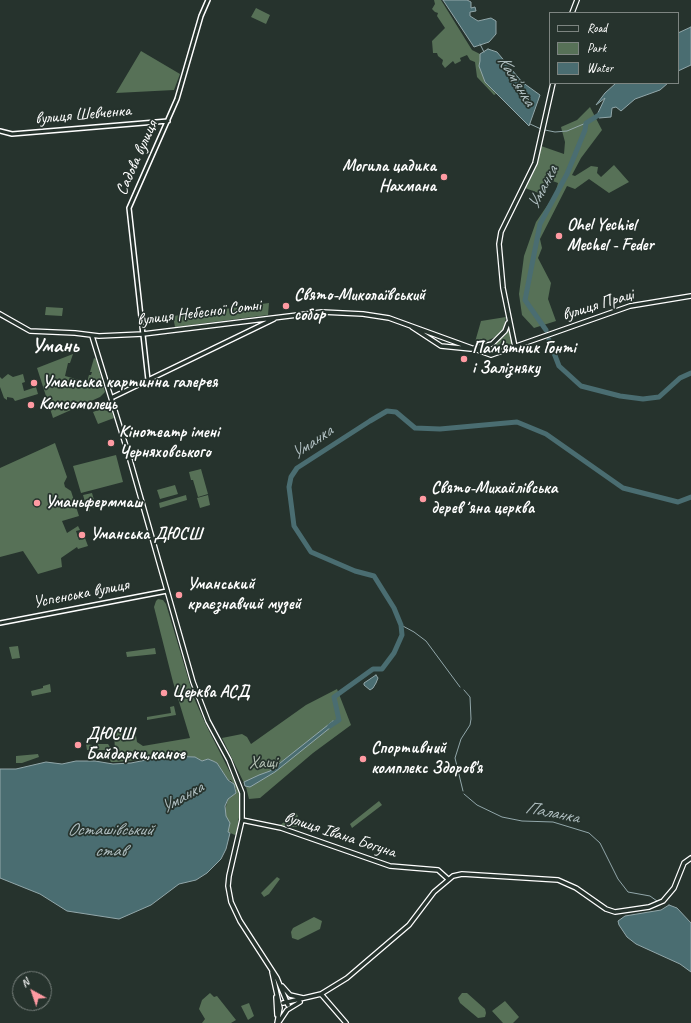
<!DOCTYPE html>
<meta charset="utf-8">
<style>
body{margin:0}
#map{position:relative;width:691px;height:1023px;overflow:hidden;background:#26332d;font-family:Caveat,sans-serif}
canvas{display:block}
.legend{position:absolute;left:549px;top:12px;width:130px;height:72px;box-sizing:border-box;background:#26332d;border:1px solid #7d8581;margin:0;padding:5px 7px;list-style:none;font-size:12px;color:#fff}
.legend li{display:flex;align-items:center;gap:8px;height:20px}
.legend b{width:20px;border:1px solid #7d8581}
.north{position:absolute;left:12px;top:971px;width:40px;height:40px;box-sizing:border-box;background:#26332d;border:1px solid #7d8581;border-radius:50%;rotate:320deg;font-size:11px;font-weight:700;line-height:16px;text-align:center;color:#fff}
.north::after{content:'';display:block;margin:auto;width:14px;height:18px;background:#ff9aa2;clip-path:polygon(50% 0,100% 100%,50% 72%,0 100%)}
</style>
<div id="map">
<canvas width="691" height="1023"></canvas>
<ul class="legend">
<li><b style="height:5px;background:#26332d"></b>Road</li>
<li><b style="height:11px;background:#577157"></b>Park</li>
<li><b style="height:11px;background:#4a6d71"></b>Water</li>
</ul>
<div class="north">N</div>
</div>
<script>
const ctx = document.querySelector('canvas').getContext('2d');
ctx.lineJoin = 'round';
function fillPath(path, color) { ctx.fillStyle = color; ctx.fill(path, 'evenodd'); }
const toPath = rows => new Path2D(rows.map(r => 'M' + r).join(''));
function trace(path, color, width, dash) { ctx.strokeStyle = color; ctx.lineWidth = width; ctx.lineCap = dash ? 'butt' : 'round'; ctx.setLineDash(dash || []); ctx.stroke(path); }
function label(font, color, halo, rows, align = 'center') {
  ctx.font = font + ' Caveat,sans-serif'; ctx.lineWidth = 3.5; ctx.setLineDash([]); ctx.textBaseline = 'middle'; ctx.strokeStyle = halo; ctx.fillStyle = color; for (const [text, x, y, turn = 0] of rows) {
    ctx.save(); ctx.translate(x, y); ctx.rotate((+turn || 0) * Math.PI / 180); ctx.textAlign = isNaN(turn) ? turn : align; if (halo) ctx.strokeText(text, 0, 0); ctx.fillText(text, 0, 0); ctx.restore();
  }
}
fillPath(toPath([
 [434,0,441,0,472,50,480,54,480,61,485,82,496,94,494,95,477,77,475,62,470,60,467,55,460,58,461,61,455,64,453,61,445,68,442,64,443,60,438,56,437,53,433,53,432,41,445,28,437,16,438,13,435,12,432,9,435,4],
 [256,8,270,15,266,24,251,17],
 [141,51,180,74,174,90,116,93],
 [590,107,602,130,581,158,572,175,575,176,591,166,598,167,597,173,601,177,614,165,629,182,609,193,589,179,575,189,567,186,540,239,542,248,538,258,551,283,548,299,556,321,534,328,522,315,519,294,524,256,536,222,555,194,558,183,550,180,544,195,525,188,541,146,564,154,565,142,561,127,577,120],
 [269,303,268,315,175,327,173,316],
 [46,307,63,308,62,316,45,315],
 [506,317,504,329,498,336,484,342,475,342,481,321],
 [510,329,512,343,510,347,496,351,481,349,501,339],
 [73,354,70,363,68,363,65,376,87,382,89,375,91,375,92,372,90,372,94,358,96,359,105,392,100,397,53,418,37,368],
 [8,374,13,377,23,374,25,382,22,383,24,391,36,387,38,394,15,401,13,398,7,397,7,400,4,398,0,387,0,377,2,379],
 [109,406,114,418,98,424,93,412],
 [55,443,67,477,64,483,65,487,71,491,79,516,62,521,67,533,78,526,80,530,76,531,79,540,85,538,88,546,78,549,77,547,61,558,62,567,38,574,23,551,0,557,0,468],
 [116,455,123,482,81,493,73,466],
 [201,469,208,494,198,497,193,480,191,480,189,472],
 [175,485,178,494,160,499,157,490],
 [92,493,96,507,90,508,90,511,88,512,83,495],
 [186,495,187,500,160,508,159,503],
 [208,495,210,505,200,508,197,498],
 [158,599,163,600,166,604,194,698,206,725,239,790,240,812,236,834,235,835,228,832,225,810,228,799,236,793,236,789,231,780,228,780,217,763,213,761,208,759,202,761,195,757,166,756,159,758,116,762,111,762,108,756,114,753,115,751,114,731,135,729,137,742,143,746,190,738,173,682,154,607,156,601],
 [18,646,20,658,12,659,9,647],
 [155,648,156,654,127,657,126,652],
 [50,684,51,692,32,696,31,691,43,688,43,686],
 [337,689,351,725,313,753,260,798,249,799,246,787,222,738,242,734,247,737,251,744,306,705],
 [174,706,176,715,147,720,147,717,171,713,170,707],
 [86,744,98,746,98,744,108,744,112,750,87,750],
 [38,754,39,757,22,763,16,763,16,756],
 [379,801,382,805,352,828,350,824],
 [296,813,298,816,296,819,299,827,279,826],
 [277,877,280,879,269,894,264,897,261,893],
 [314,917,322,921,320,929,298,940,292,938,291,932,293,928],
 [210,993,214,997,217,996,236,1020,231,1023,202,1023,205,1019,199,1009,202,1000],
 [462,993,467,993,485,1009,486,1013,485,1017,478,1018,460,1003,458,998],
 [505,1001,519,1017,513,1023,503,1023,492,1011],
 [249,1003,254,1016,248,1020,241,1006]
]), '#577157');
const water = toPath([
 [443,0,467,0,471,2,471,8,475,7,476,11,470,12,470,16,478,21,491,18,496,21,496,34,489,42,474,47,443,0],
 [691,27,691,65,678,71,678,33,691,27],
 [488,49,497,52,522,82,540,95,529,126,485,82,479,66,480,61,480,54,488,49],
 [616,83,668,83,660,90,635,99,621,111,616,107,612,108,611,117,599,118,597,115,605,98,596,105,605,93,616,83],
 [376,675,378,678,376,683,373,688,370,690,364,685,364,683,376,675],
 [333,721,336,723,275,772,250,787,245,786,244,782,259,775,270,771,333,721],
 [166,756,195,757,202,761,208,759,213,761,217,763,228,780,234,784,236,793,228,799,225,806,226,816,230,823,228,832,230,833,226,849,221,859,207,873,196,880,179,884,151,905,119,919,67,911,40,894,0,878,0,769,16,769,46,762,62,764,76,761,95,761,113,764,131,763,166,756],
 [669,905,677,908,691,923,691,972,680,964,636,944,627,937,619,925,618,921,625,916,661,910,669,905]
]);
fillPath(water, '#4a6d71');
trace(water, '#92a7aa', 1);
trace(toPath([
 [480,44,484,52],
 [530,124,541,129],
 [545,130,555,132,567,131,586,123],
 [401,625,414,632,426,641,460,687],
 [463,791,455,758,461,739,470,725,471,719,470,697,464,690],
 [464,794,477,805,502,817,522,821,553,822,589,833,600,843,618,879,628,892,650,896,657,901]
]), '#92a7aa', 1);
trace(toPath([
 [546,330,525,300,540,224,567,174,585,130,586,123,602,113],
 [549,340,559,366,581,386,620,396,643,399,659,397,680,378,691,373],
 [330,726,339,720,334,697,373,669,382,669,394,653,402,635,401,625,394,608,374,576,355,571,311,552,294,526,289,487,291,477,297,468,370,421,387,411,396,412,415,428,440,429,517,422,546,434,623,488,678,502,691,497]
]), '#4a6d71', 5);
const tertiary = toPath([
 [0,131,12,134,168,121],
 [148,380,129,208,177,99,201,16,208,0],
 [0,623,167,591]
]);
const secondary = toPath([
 [572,13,577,0],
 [0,314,30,331,75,333,99,336,143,334,322,312,363,314,389,318,491,355,630,306,691,296],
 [412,327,441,346,471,349,492,344,505,331,508,323],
 [92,336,128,453,193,682,208,721,229,760,242,793,242,820,229,876,228,886,231,902,240,921,277,978,288,1005],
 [515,347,503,288,499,244,501,232,535,163,553,83],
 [111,398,274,319],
 [242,820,281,828,390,866,438,870,448,879],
 [272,972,280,1008,277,1023],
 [282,986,290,995,303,998],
 [321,994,346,1023],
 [276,997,277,1015],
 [283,1003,321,994,347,978,409,925,434,892,453,876,462,874,558,880,576,888,606,909,615,912,649,907,663,901,674,888,684,863,691,858],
 [279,1022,287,1010,300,1002]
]);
trace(tertiary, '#fff', 6);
trace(secondary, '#fff', 6);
trace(tertiary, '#26332d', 3);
trace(secondary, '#26332d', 3.5);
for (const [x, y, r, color] of [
 [444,177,4,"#ff9aa2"],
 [559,236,4,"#ff9aa2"],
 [286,306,4,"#ff9aa2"],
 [464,359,4,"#ff9aa2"],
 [34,383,4,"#ff9aa2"],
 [31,405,4,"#ff9aa2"],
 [111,443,4,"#ff9aa2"],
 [423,499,4,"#ff9aa2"],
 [37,503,4,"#ff9aa2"],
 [82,535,4,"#ff9aa2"],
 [179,595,4,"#ff9aa2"],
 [164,693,4,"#ff9aa2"],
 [78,745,4,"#ff9aa2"],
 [363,759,4,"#ff9aa2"]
]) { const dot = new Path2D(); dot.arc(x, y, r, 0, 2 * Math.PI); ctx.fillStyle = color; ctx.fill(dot); trace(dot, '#26332d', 1.5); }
label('17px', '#fff', '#26332d', [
 ["вулиця Шевченка",83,115,-5],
 ["Садова вулиця",137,158,-66],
 ["вулиця Праці",598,305,-17],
 ["вулиця Небесної Сотні",199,313,-7],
 ["Успенська вулиця",81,594,-11],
 ["вулиця Івана Богуна",340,835,18]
]);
label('bold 17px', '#fff', '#26332d', [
 ["Могила цадика",436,167,"right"],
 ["Нахмана",436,187,"right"],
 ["Ohel Yechiel",567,226],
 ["Mechel - Feder",567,246],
 ["Свято-Миколаївський",294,296],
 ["собор",294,316],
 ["Пам'ятник Гонті",472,349],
 ["і Залізняку",472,369],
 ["Уманська картинна галерея",42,383],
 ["Комсомолець",39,405],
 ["Кінотеатр імені",119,433],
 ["Черняховського",119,453],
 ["Свято-Михайлівська",431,489],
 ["деревʼяна церква",431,509],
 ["Уманьферммаш",45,503],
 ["Уманська ДЮСШ",90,535],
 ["Уманський",187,585],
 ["краєзнавчий музей",187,605],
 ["Церква АСД",172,693],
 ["ДЮСШ",86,735],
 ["Байдарки,каное",86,755],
 ["Спортивний",371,749],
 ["комплекс Здоров'я",371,769]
], 'left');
label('17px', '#b3bfb3', '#26332d', [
 ["Хащі",263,764]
]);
label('italic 18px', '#aebdbf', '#26332d', [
 ["Кам'янка",516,81,58],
 ["Уманка",543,188,-63],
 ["Уманка",312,443,-35],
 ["Уманка",182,798,-30],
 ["Паланка",552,813,11],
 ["Осташівський",110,830],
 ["став",110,851]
]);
label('bold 21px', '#fff', '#26332d', [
 ["Умань",55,346]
]);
</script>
